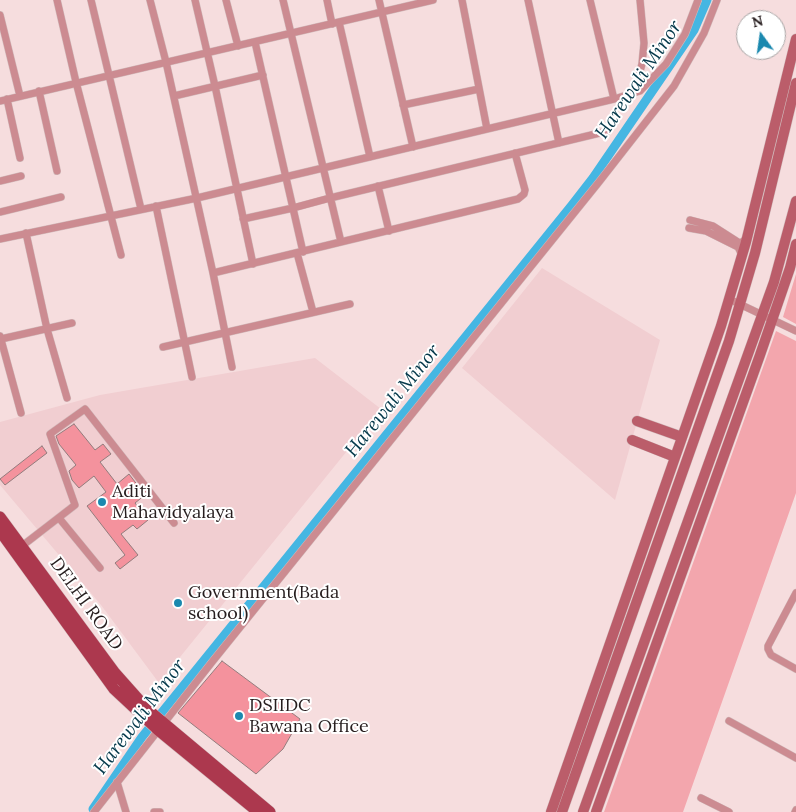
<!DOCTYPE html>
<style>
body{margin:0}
#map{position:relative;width:796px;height:812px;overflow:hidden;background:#f6ddde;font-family:Lora,serif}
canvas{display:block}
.north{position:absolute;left:736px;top:10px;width:50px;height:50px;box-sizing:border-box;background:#fff;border:1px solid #a8a5a5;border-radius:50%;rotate:346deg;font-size:14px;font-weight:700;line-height:20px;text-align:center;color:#261d1e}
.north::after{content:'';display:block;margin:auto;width:18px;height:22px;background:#1b89af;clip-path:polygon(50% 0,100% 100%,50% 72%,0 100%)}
</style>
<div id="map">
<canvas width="796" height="812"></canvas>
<div class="north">N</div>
</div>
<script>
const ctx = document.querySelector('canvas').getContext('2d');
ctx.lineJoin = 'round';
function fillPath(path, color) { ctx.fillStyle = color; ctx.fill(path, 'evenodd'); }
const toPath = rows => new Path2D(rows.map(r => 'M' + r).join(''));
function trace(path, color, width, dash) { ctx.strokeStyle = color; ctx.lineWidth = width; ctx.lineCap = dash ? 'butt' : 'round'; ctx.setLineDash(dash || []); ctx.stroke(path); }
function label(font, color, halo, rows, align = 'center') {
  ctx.font = font + ' Lora,serif'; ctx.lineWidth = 4; ctx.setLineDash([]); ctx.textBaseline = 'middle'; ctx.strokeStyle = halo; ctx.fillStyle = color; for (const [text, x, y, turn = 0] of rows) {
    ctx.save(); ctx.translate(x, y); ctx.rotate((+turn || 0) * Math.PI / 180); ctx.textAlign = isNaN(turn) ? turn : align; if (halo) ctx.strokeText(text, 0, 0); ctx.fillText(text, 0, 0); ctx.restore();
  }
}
fillPath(toPath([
 [542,268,660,340,615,500,462,368],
 [315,358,381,409,159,683,101,605,0,485,0,422,100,395]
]), '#f1ced1');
fillPath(toPath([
 [796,274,796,324,783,317],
 [776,331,796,341,796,493,683,812,604,812]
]), '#f3a6ad');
trace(toPath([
 [93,809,142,737,572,205,593,178,694,30,707,0]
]), '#45b6e2', 9);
const building = toPath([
 [74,424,95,450,103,444,111,454,100,462,117,484,129,474,145,495,135,503,148,520,137,529,133,525,121,534,138,555,120,569,115,563,125,555,87,506,106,492,94,476,79,488,72,480,69,471,76,465,59,444,56,436,74,424],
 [42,446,47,453,5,485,0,479,42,446],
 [222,661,300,719,283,749,256,774,178,713,222,661]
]);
fillPath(building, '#f4929d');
trace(building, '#937c7d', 1);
const street = toPath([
 [57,0,76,82,121,255],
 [91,0,141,209],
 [150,0,166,62,213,273],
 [195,0,215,86,253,264],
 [226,0,238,46],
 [283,0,341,242],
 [327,0,332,24],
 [379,0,413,147],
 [528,0,559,143],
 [590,0,614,99],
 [0,15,20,96],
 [339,22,370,157],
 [255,42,303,252],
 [39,91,57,171],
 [634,93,642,64,644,43,640,0],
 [174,96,263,75],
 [7,99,20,158],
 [0,101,433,0],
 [403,105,479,89],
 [487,129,614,99,640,91,666,64,685,34,698,0],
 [0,181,21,176],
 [378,186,389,231],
 [156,206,192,377],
 [0,212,61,197],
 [243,219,293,208,330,198,608,131],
 [690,220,713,226,738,242,741,243,747,238],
 [689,228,706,231,738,247,742,255],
 [26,233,47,329,67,398],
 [0,239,197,198,487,129,462,0],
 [297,253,313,312],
 [729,299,796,331],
 [0,336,21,413],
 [1,339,72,323],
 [163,347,350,304],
 [232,367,213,273,518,199,524,194,525,190,515,153],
 [59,518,100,568],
 [22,546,75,505,50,434,85,409,174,523],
 [796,593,768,646,768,649,771,655,796,669],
 [729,721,796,758],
 [117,782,126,812],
 [701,798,729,812],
 [94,812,212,662,599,182,674,86,704,33,717,0],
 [154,812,160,812],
 [795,812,796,810]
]);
const secondary = toPath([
 [637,421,682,437],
 [632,440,675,457],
 [551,812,721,326,746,242,796,39],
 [562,812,729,341,755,253,796,83],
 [583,812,774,282,796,201],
 [596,812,760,355,790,268,796,244]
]);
const primary = toPath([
 [0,517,115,673,147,709,270,812],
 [0,531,114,689,158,730,258,812]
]);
trace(street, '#d1babb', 8);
trace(secondary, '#d1babb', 11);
trace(primary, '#d1babb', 12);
trace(street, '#cc8b91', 7);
trace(secondary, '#bb5d6a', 10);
trace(primary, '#ac384e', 11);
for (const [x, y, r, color] of [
 [102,502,5,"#1b89af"],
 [178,603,5,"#1b89af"],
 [239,716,5,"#1b89af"]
]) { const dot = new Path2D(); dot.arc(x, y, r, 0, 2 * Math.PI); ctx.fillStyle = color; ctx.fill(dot); trace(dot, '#fff', 2); }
label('18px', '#261d1e', '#fff', [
 ["Aditi",112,492],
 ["Mahavidyalaya",112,513],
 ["Government(Bada",188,593],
 ["school)",188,614],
 ["DSIIDC",249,706],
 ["Bawana Office",249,727]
], 'left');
label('18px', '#261d1e', '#fff', [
 ["DELHI ROAD",86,604,54]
]);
label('italic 19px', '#05394b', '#fff', [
 ["Harewali Minor",639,80,-56],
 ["Harewali Minor",393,401,-51],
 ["Harewali Minor",140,717,-53]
]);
</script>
